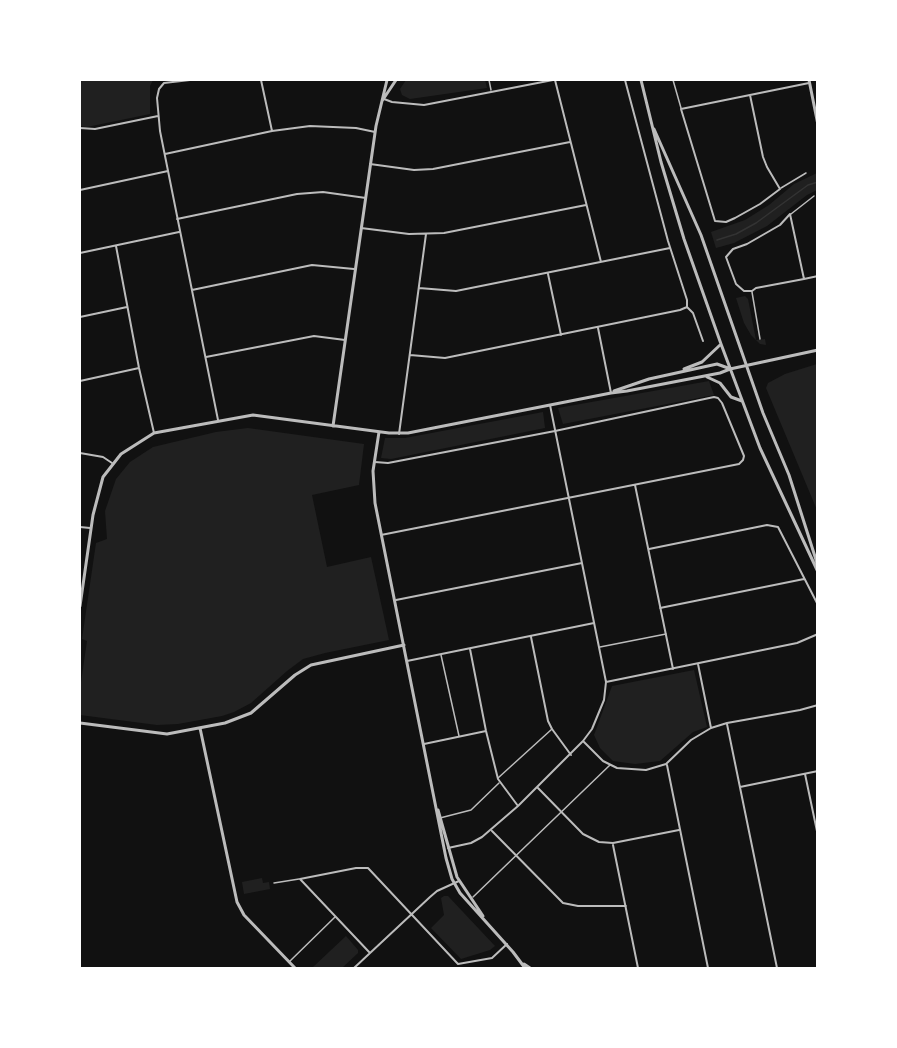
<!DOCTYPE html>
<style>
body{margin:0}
#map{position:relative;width:897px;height:1048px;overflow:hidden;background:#111;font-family:Karla,sans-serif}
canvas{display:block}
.frame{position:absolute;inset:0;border:81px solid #fff;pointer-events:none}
</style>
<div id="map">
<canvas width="897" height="1048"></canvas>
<div class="frame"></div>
</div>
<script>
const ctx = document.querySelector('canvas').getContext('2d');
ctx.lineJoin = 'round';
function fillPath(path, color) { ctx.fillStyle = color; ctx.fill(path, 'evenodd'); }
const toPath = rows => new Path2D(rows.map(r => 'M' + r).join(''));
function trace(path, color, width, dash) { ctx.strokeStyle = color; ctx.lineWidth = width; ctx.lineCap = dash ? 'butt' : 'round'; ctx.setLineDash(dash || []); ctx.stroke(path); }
fillPath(toPath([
 [80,80,153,80,150,86,150,114,87,127,80,126],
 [406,80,485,80,487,88,410,99,402,95,400,89],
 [817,173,817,190,807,195,767,226,734,243,716,248,711,232,745,220,769,205,794,184],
 [745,296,748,299,756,340,765,339,766,345,760,344,751,335,744,323,736,298],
 [817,364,818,364,817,510,766,388,768,383,785,374],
 [709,381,714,395,563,424,558,408],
 [543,412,545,428,391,459,381,458,385,438,405,438],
 [248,428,364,444,359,485,312,495,327,567,371,557,389,640,325,653,303,659,287,671,251,703,234,712,222,716,178,724,157,725,80,715,80,689,87,641,82,639,96,543,107,539,105,511,116,479,130,462,153,447,216,432],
 [694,670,707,727,693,732,660,761,635,764,613,761,600,748,594,735,612,686],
 [262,878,263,883,269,882,270,889,244,894,242,882],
 [444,896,448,896,495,946,490,950,461,959,431,928,444,915,441,898],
 [346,936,358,950,358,953,342,968,312,968]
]), '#202020');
trace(toPath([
 [717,240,736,234,756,223,808,185,818,182]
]), '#333', 1.5);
trace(toPath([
 [489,80,491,90],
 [673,80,681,108],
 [781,188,806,173],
 [791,214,814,196],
 [752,292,760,339],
 [600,647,666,634],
 [441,655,459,736],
 [498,778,552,729],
 [440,818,471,810,499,783],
 [274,883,299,879],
 [473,897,610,765],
 [289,962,335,917]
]), '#bcbcbc', 1.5);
trace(toPath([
 [261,80,272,131],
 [555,80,601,262],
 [625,80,668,241,687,300,687,307],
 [164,83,159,89,157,98,160,131,218,420],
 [164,83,190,80],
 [750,95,763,157,767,167,780,189,760,204,735,218,726,222,715,221,681,109,809,83],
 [384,99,392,102,424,105,553,80],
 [80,128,95,129,158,116],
 [165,154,272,131,310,126,356,128,375,132],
 [370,164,414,170,433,169,570,142],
 [80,190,168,171],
 [177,219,297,194,323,192,366,198],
 [361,228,409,234,444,233,586,205],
 [116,246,139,368,154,433],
 [80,253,179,232],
 [548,274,561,335],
 [804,279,790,214,780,225,747,244,733,249,726,257,736,284,744,291,752,291,756,288,804,279,818,276],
 [419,288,456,291,670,248],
 [192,290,312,265,354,269],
 [687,307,693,313,703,341],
 [80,317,127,307],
 [598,328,611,393],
 [410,355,445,358,680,310,687,307],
 [206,357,314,336,345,340],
 [80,381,139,368],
 [399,434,426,234],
 [80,453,103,457,112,463],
 [375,462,388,463,555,431,714,397,718,398,722,403,744,456,743,460,739,464,381,535],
 [635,485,673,669],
 [80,527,90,528],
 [649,549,767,525,778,527,818,605],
 [396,600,582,563],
 [660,608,804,579],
 [531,637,548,721,552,729,571,755],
 [470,649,486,731,498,779,518,806],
 [407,661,594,623],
 [698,664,711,728],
 [606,682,797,643,818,634],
 [727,724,777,968],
 [583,741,603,761,617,768,646,770,666,764,691,740,711,728,727,723,800,710,818,705],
 [424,744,486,731],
 [667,765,708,968],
 [805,774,818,836],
 [537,787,583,834,599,842,613,843,679,830],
 [740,787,818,771],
 [492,831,563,903,578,906,626,906],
 [613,845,638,968],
 [448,848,471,843,482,837,518,806,583,741,592,729,604,700,606,682,603,667,550,405],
 [370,953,300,879,356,868,368,868,458,964,492,958,507,944],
 [354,968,430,897,437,891,459,881]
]), '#bcbcbc', 2);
trace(toPath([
 [641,80,661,162,684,239,721,344,760,448,818,572],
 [809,80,818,125],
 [382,101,396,80],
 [654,129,701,235,763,413,789,475,818,566],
 [684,369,702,362,720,345],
 [707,377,720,383,731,397,742,401],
 [614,391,649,379,717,364,728,368],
 [333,426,376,126,387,80],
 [379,432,373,471,375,503,446,858,452,879,460,893,513,952,525,968],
 [80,606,93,515,103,477,121,454,154,433,253,415,389,433,408,433,611,393,627,391,720,373,730,369,818,350],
 [80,723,167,734,225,723,251,713,295,675,311,665,404,645],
 [200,728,237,902,244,915,295,968],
 [438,810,457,877,483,916],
 [524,964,530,968]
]), '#bcbcbc', 3);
</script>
